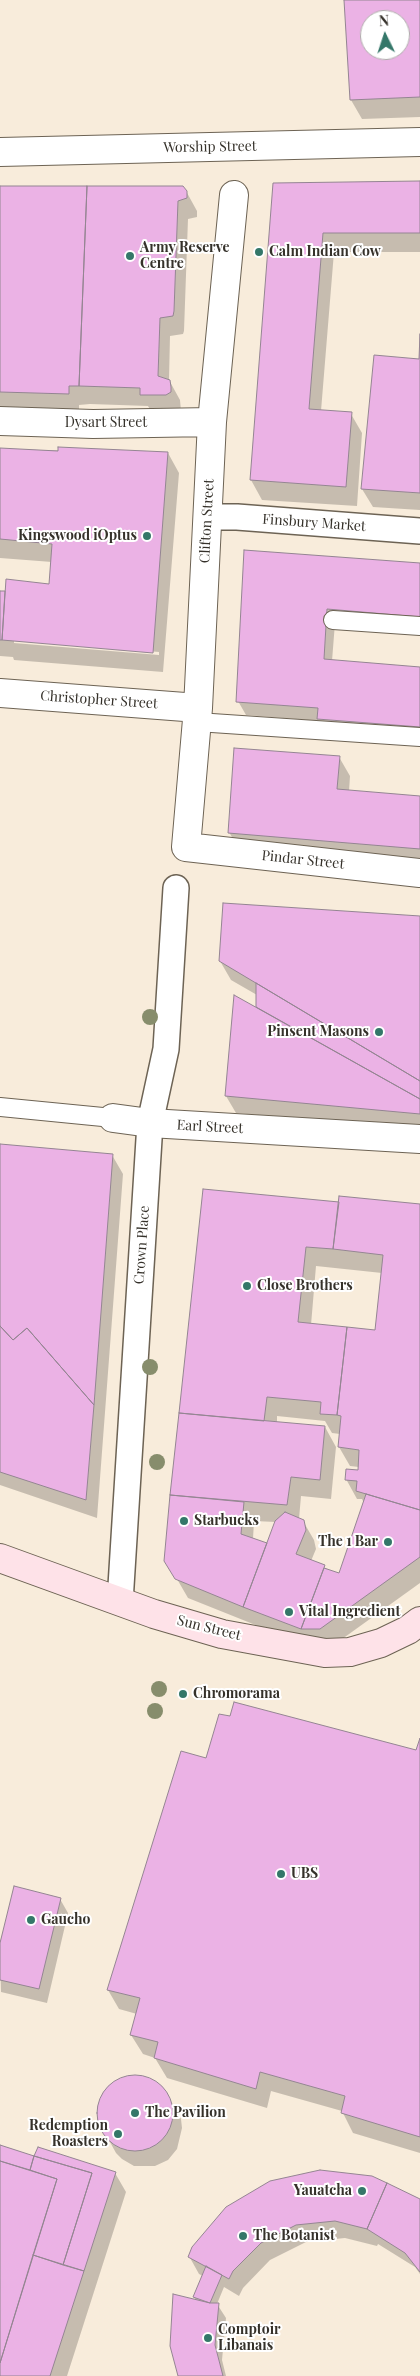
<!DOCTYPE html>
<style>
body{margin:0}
#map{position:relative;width:420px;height:2376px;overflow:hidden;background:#f8ecdb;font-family:"Playfair Display",serif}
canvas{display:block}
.north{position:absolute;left:360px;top:10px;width:50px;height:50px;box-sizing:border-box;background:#fff;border:1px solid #aeadaa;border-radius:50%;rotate:356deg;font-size:14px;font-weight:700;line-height:20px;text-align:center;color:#35312a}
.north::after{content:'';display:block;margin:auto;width:18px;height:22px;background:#347769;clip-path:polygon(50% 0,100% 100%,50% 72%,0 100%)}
</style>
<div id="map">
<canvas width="420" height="2376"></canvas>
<div class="north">N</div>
</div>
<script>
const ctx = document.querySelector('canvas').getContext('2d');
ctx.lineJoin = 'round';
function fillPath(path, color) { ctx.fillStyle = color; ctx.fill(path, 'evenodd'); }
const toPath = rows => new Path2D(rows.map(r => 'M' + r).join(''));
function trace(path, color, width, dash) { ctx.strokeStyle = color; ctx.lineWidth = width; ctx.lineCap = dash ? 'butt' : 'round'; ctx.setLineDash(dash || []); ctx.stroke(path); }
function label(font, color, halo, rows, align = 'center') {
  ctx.font = font + ' "Playfair Display",serif'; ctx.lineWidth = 4; ctx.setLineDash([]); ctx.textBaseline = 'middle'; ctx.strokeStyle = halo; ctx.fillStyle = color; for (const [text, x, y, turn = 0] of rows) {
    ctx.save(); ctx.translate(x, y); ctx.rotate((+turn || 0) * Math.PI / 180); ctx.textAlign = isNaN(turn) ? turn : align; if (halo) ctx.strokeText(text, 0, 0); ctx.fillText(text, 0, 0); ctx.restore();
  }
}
fillPath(toPath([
 [345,0,420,0,420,117,362,119,351,100],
 [370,20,400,20,400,50,370,50],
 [420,183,420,252,334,252,321,411,351,414,362,433,357,506,262,500,251,480,274,185],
 [0,187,186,191,197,211,197,217,188,219,184,331,183,334,170,336,169,380,180,400,181,411,152,413,148,406,90,404,79,405,79,413,0,411],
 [420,356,420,510,373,507,362,489],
 [0,449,168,453,179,473,163,672,14,660,13,657,0,656,0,592,4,593,6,596,50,585,52,562,0,558],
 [14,640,159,652,159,655,14,643],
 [245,551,420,564,420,630,335,623,332,661,420,668,420,740,327,733,320,721,246,715,238,701],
 [339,757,350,776,349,791,420,797,420,867,240,851,229,832],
 [420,917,420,1130,236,1113,226,1096,257,1009,257,995,231,980,220,961],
 [0,1145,112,1155,123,1174,97,1518,0,1485],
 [204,1191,340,1204,420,1205,420,1583,331,1647,313,1648,188,1598,166,1560],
 [316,1266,382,1273,376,1332,311,1325],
 [277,1416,325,1421,332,1433,340,1434,339,1447,350,1466,359,1467,359,1471,346,1479,357,1499,362,1499,364,1503,340,1575,311,1561,316,1549,314,1540,303,1521,299,1519,301,1496,331,1499,336,1447,325,1427,277,1423],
 [254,1521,276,1522,268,1545,253,1539],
 [420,1741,420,2153,353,2133,342,2111,271,2091,267,2108,167,2078,155,2058,143,2054,131,2035,137,2014,119,2009,108,1990,206,1760,417,1752],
 [60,1899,68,1913,47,2003,1,1992,0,1949],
 [143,2076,154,2081,165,2091,181,2119,182,2128,177,2149,168,2160,155,2166,134,2166,122,2159,116,2153,98,2120,98,2110,104,2093,110,2086,122,2079],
 [0,2146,35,2157,115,2173,126,2192,67,2376,0,2376],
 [420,2201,420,2274,415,2267,378,2244,377,2246,345,2238,306,2242,270,2260,243,2288,239,2296,224,2287,217,2304,226,2318,222,2360,226,2376,180,2376,196,2301,194,2297,203,2276,199,2274,189,2256,226,2208]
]), '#0003');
const building = toPath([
 [344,0,420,0,420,97,350,100,344,0],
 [370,20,400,20,400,50,370,50,370,20],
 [420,181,420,233,323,233,309,409,352,412,346,487,250,480,273,183,420,181],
 [0,186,87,186,79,386,69,386,69,394,0,392,0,186],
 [87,186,183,186,187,191,187,198,178,201,174,311,173,316,160,318,158,376,170,380,171,387,171,392,166,395,140,395,140,388,79,386,87,186],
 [420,334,420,493,361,489,374,355,419,359,420,334],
 [58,447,168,452,153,653,2,640,6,579,49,584,52,544,0,539,0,448,58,451,58,447],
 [244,550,420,563,420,617,327,609,324,659,420,667,420,727,317,719,318,708,236,702,244,550],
 [0,591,5,591,2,640,0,640,0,591],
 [234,748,340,756,337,789,420,796,420,849,228,833,234,748],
 [223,903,420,916,420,1081,219,961,223,903],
 [256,983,420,1081,420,1099,256,1007,256,983],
 [234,995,420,1099,420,1114,225,1096,234,995],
 [0,1144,113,1154,94,1405,27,1328,13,1340,0,1326,0,1144],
 [203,1189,339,1202,333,1249,306,1247,298,1322,347,1327,337,1415,320,1414,321,1402,267,1397,264,1421,179,1413,203,1189],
 [339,1196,420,1204,420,1510,356,1491,357,1481,345,1480,346,1469,358,1470,359,1450,338,1447,341,1416,337,1415,347,1327,375,1330,383,1255,333,1249,339,1196],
 [0,1326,13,1340,27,1328,94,1405,86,1500,0,1472,0,1326],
 [179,1413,325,1426,320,1480,291,1477,287,1505,170,1495,179,1413],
 [366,1494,420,1510,420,1557,320,1629,301,1629,324,1568,339,1573,366,1494],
 [170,1495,244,1502,241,1534,267,1543,243,1607,175,1579,164,1561,170,1495],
 [285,1512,304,1520,306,1530,296,1554,325,1565,301,1629,243,1607,275,1521,285,1512],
 [234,1702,416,1750,420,1738,420,2137,341,2113,345,2096,260,2072,256,2089,154,2058,158,2042,130,2035,140,1998,107,1990,181,1751,206,1758,219,1714,230,1716,234,1702],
 [14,1886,61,1898,39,1989,0,1980,0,1943,14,1886],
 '97 2113a38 38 0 1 1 76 0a38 38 0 1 1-76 0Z',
 [0,2145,34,2156,30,2170,0,2161,0,2145],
 [38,2147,116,2172,84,2271,63,2265,92,2173,34,2156,38,2147],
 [34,2156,92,2173,63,2265,33,2255,57,2179,30,2170,34,2156],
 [0,2161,57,2179,0,2363,0,2161],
 [320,2170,372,2176,387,2183,367,2229,335,2221,296,2225,261,2243,233,2271,229,2279,188,2257,192,2247,226,2207,270,2181,320,2170],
 [387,2183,420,2199,420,2272,405,2253,367,2229,387,2183],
 [33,2255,84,2271,50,2376,0,2376,0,2363,33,2255],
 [206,2266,222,2275,210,2303,193,2297,206,2266],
 [173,2294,210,2303,219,2303,215,2345,223,2376,178,2376,170,2346,173,2294]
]);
fillPath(building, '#ebb2e5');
trace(building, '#948592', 1);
const service = toPath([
 [333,620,420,626],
 [197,722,420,737],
 [0,1107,113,1118]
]);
const pedestrian = toPath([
 [207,517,237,517,420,531],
 [120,1602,150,1123,166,1049,176,888]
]);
const minor = toPath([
 [234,195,212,422,198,708,186,847,420,873],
 [0,421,93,424,212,422],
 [0,693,198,708],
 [113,1118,150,1123,420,1139]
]);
const tertiary = toPath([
 [0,152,420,142]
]);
const secondary = toPath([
 [0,1558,154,1614,222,1634,325,1653,350,1652,381,1643,408,1630,420,1621]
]);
trace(service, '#6d6354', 20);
trace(pedestrian, '#6d6354', 28);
trace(minor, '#6d6354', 30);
trace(tertiary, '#6d6354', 30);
trace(secondary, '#6d6354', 30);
trace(service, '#fff', 18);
trace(pedestrian, '#fff', 25);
trace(minor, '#fff', 28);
trace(tertiary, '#fff', 28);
trace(secondary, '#fee2e8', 28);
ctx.fillStyle = '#878d6c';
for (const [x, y] of [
 [150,1017],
 [150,1367],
 [157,1462],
 [159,1689],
 [155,1711]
]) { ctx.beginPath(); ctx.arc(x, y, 8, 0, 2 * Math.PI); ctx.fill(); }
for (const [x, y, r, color] of [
 [259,252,5,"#347769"],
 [130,256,5,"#347769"],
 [147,536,5,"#347769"],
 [379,1032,5,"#347769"],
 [247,1286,5,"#347769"],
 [184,1521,5,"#347769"],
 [388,1542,5,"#347769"],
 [289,1612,5,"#347769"],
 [183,1694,5,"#347769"],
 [281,1874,5,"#347769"],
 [31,1920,5,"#347769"],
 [135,2113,5,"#347769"],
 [118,2134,5,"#347769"],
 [362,2191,5,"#347769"],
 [243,2236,5,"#347769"],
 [208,2338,5,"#347769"]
]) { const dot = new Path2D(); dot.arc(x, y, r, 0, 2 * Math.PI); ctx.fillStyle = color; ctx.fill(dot); trace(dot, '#fff', 2); }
label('14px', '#35312a', '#fff', [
 ["Worship Street",210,147,-1],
 ["Dysart Street",106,423],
 ["Clifton Street",207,521,-87],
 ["Finsbury Market",314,523,4],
 ["Christopher Street",99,700,4],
 ["Pindar Street",303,860,6],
 ["Earl Street",210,1127,3],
 ["Crown Place",142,1245,-86],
 ["Sun Street",209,1628,14]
]);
label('bold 14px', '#35312a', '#fff', [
 ["Army Reserve",140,248],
 ["Centre",140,264],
 ["Calm Indian Cow",269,252],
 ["Kingswood iOptus",137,536,"right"],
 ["Pinsent Masons",369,1032,"right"],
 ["Close Brothers",257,1286],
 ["Starbucks",194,1521],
 ["The 1 Bar",378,1542,"right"],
 ["Vital Ingredient",299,1612],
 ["Chromorama",193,1694],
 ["UBS",291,1874],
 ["Gaucho",41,1920],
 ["The Pavilion",145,2113],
 ["Redemption",108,2126,"right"],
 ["Roasters",108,2142,"right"],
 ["Yauatcha",352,2191,"right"],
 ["The Botanist",253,2236],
 ["Comptoir",218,2330],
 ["Libanais",218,2346]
], 'left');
</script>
